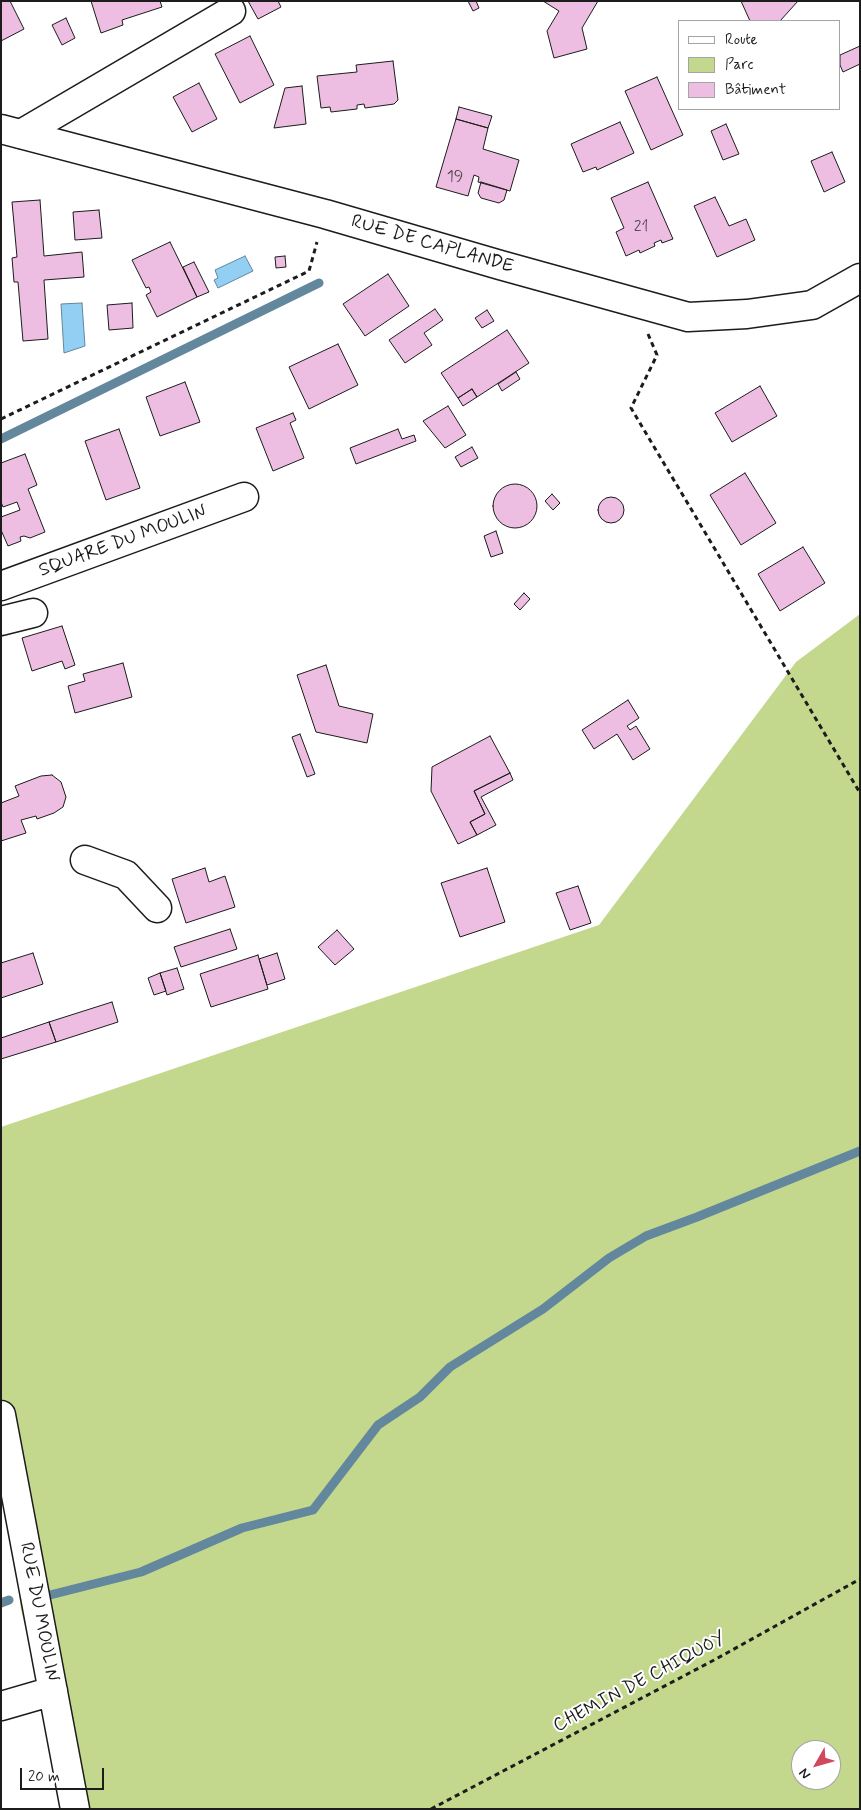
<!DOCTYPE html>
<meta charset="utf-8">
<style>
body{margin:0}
#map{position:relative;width:861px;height:1810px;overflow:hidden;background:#fff;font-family:Mynerve,sans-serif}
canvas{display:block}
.frame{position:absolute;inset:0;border:2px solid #1c1c1c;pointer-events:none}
.legend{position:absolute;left:678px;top:20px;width:162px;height:90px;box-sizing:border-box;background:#fff;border:1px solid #a4a4a4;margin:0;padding:6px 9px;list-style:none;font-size:15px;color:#1c1c1c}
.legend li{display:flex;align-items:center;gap:10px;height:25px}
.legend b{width:25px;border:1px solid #a4a4a4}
.north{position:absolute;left:791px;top:1740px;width:50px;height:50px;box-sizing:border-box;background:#fff;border:1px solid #a4a4a4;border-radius:50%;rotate:232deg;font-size:14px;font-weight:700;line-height:20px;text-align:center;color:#1c1c1c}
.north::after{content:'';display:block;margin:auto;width:18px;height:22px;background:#d1495b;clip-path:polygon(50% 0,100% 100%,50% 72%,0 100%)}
.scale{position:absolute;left:20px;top:1768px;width:84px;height:22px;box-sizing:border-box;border:2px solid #1c1c1c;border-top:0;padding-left:6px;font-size:15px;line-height:18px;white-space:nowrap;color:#1c1c1c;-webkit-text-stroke:4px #fff;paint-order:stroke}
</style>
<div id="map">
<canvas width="861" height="1810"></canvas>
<div class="frame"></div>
<ul class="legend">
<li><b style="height:6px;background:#fff"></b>Route</li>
<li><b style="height:14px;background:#c3d78d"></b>Parc</li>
<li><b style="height:14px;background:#edbee1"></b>Bâtiment</li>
</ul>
<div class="north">N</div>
<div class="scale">20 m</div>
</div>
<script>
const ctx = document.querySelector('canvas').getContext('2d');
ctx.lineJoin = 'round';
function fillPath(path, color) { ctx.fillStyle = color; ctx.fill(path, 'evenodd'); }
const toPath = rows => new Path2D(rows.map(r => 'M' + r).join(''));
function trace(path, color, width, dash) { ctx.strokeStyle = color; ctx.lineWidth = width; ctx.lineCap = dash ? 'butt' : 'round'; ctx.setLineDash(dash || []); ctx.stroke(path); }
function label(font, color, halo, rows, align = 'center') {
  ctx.font = font + ' Mynerve,sans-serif'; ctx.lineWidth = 4; ctx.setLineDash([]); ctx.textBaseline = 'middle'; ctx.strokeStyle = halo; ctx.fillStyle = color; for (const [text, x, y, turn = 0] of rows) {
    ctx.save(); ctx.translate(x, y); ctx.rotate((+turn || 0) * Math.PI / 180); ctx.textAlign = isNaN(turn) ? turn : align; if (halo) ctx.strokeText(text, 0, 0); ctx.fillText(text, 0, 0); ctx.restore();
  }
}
fillPath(toPath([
 [860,614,860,1809,72,1809,21,1610,1,1439,1,1127,599,925,796,662],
 [801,1750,831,1750,831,1780,801,1780]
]), '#c3d78d');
const water = toPath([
 [245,256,253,271,218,288,214,280,218,278,215,270,245,256],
 [82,303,85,346,64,353,61,304,82,303]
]);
fillPath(water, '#92cff3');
trace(water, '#63879d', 1);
trace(toPath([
 [1,439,319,283],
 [50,1595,141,1572,242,1528,313,1510,378,1425,420,1397,450,1367,543,1309,609,1258,646,1236,697,1217,860,1151],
 [1,1603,9,1600]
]), '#63879d', 9);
const building = toPath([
 [1,1,10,1,24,29,1,41,1,1],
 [91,1,160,1,162,7,122,20,123,25,101,33,91,1],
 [248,1,278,1,281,7,258,19,248,1],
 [468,1,476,1,479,8,473,11,468,1],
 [543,1,598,1,582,28,587,49,554,58,547,31,559,11,543,1],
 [741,1,798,1,780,21,750,21,741,1],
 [66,18,75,38,62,45,52,25,66,18],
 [250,36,274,85,240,103,215,54,250,36],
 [860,46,860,64,843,72,840,65,840,55,860,46],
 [393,61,398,100,394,104,365,108,364,104,357,105,357,109,331,112,330,107,321,108,317,76,357,72,356,65,393,61],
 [657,77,683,135,651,150,625,91,657,77],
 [199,83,217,119,192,132,173,97,199,83],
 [302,86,306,124,274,128,285,88,302,86],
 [459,107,492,116,488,128,456,119,459,107],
 [456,119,488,128,483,149,519,160,510,191,478,182,479,177,474,175,468,196,436,187,456,119],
 [620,122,634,153,597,170,596,167,583,172,571,144,620,122],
 [726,124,739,154,723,160,711,131,726,124],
 [832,152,845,182,824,192,811,161,832,152],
 [481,182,507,190,504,200,499,203,481,198,478,193,481,182],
 [648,182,673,239,662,243,661,240,654,243,655,246,640,253,639,250,626,256,616,232,624,228,611,198,648,182],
 [715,197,729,226,746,219,755,240,717,257,694,206,715,197],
 [40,200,44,256,82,252,84,277,44,280,48,339,23,341,18,282,14,282,12,258,17,257,12,202,40,200],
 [99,210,102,238,75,240,73,212,99,210],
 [170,242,197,297,157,317,146,295,151,292,149,287,146,288,132,260,170,242],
 [285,256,286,267,276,268,275,257,285,256],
 [194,262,209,292,197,297,183,267,194,262],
 [388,274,409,306,365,336,343,304,388,274],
 [132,303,133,328,109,330,107,305,132,303],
 [435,309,443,320,424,333,432,345,405,363,389,340,435,309],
 [487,310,494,321,482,328,475,318,487,310],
 [507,330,529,363,477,397,472,389,458,398,441,373,507,330],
 [338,344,358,385,309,409,289,367,338,344],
 [516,372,520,379,502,391,498,384,516,372],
 [185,382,200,422,160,436,146,397,185,382],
 [760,386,777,416,732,442,715,413,760,386],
 [472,389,477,397,463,406,458,398,472,389],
 [448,406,466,435,445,448,423,421,448,406],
 [293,413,296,420,290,423,304,458,273,471,256,428,293,413],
 [119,429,140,488,106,500,85,441,119,429],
 [398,429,402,439,414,435,416,441,356,464,350,448,398,429],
 [472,447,478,458,461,467,455,457,472,447],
 [25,454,37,485,28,489,45,532,30,538,24,536,20,537,21,541,8,546,1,530,1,517,20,510,17,502,3,507,1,502,1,463,25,454],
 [745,473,776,523,741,545,710,495,745,473],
 '493 506a22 22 0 1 1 44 0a22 22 0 1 1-44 0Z',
 [552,494,560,503,553,510,545,501,552,494],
 '598 510a13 13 0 1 1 26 0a13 13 0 1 1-26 0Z',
 [496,531,503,553,491,557,484,536,496,531],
 [803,547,825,583,780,611,758,574,803,547],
 [524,593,530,599,520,610,514,604,524,593],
 [62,626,75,665,65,669,62,661,32,671,22,638,62,626],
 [123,663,132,697,75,713,68,686,85,681,83,674,123,663],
 [326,665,339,706,373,714,367,743,316,732,297,675,326,665],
 [628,700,639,718,627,726,630,730,636,726,650,749,633,760,617,734,594,749,582,730,628,700],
 [300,734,315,774,307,777,292,737,300,734],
 [490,736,510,773,474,791,485,814,470,822,477,835,458,844,431,791,432,767,490,736],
 [510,773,513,780,481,797,496,825,477,835,470,822,485,814,474,791,510,773],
 [52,775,61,782,66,797,63,807,54,813,37,819,36,816,21,820,26,833,1,841,1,803,19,796,15,786,41,776,52,775],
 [205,868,209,882,225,876,235,907,186,923,172,879,205,868],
 [487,868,505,922,460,937,441,883,487,868],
 [578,886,591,923,570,930,556,893,578,886],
 [230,929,237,949,181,967,174,947,230,929],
 [337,930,354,949,335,965,318,947,337,930],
 [33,953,43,984,1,998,1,963,33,953],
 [277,953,285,979,267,985,259,959,277,953],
 [258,955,268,989,211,1007,200,974,258,955],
 [177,968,184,989,167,995,160,973,177,968],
 [160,973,166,991,154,995,148,978,160,973],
 [112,1002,118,1022,56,1042,49,1022,112,1002],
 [49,1022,56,1042,1,1059,1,1038,49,1022]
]);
fillPath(building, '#edbee1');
trace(building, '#1c1c1c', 1);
const minor = toPath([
 [21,134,231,11],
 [1,586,244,497],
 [1,621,33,613],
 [85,860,126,875,157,908],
 [1,1415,75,1809],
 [1,1706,53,1691]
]);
const major = toPath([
 [1,129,325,214,500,265,688,317,747,314,812,305,860,278]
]);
trace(minor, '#1c1c1c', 31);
trace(major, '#1c1c1c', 31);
trace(toPath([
 [648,334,657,355,631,408,860,793],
 [1,419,309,271,317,242],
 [431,1809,716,1659,860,1579]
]), '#1c1c1c', 3, [5, 4]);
trace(minor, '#fff', 28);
trace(major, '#fff', 28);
label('16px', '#50444d', null, [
 ["19",455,178],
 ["21",641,228]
]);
label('19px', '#1c1c1c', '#fff', [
 ["RUE DE CAPLANDE",432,245,16],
 ["SQUARE DU MOULIN",123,542,-20],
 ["RUE DU MOULIN",38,1612,79],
 ["CHEMIN DE CHIQUOY",640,1683,-28]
]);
</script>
